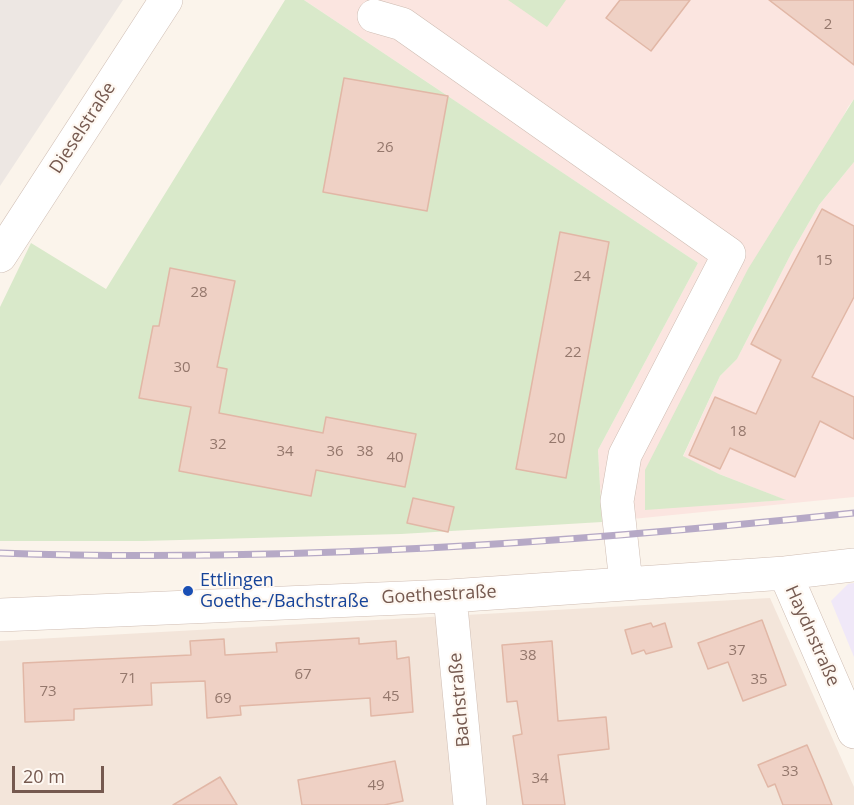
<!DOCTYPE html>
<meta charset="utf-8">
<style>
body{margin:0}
#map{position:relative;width:854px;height:805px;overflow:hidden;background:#fbf4eb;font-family:"Open Sans",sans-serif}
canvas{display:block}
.scale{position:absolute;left:12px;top:766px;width:92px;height:27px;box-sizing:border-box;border:3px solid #75594f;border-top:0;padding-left:8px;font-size:18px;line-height:21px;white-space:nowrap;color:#75594f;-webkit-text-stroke:4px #fef8f2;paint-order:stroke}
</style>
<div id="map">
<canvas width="854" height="805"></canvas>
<div class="scale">20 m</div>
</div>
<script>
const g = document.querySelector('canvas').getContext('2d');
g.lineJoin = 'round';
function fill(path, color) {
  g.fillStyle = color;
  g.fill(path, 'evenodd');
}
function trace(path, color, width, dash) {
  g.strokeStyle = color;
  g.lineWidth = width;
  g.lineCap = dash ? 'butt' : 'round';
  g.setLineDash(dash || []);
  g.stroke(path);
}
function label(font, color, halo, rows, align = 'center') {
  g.font = font + ' "Open Sans",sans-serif';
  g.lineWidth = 4.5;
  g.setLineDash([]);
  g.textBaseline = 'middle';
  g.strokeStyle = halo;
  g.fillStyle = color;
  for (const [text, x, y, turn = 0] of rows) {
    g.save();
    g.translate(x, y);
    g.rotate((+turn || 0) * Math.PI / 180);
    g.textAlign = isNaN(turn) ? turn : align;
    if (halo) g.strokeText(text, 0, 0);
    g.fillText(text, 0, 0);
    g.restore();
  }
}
const residential = new Path2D(`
 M 770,598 L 854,787 L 854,805 L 0,805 L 0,641 Z`);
const commercial = new Path2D(`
 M 304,0 L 854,0 L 854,99 L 848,107 L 645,509 L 785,500 L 719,474 L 683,457 L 720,376 L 737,359 L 792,252 L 819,205 L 854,162 L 854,497 L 602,522 L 598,450 L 698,263 Z`);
const industrial = new Path2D(`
 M 0,0 L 123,0 L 0,186 Z`);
const education = new Path2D(`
 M 854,583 L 854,657 L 831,601 L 848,584 Z`);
const green = new Path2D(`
 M 285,0 L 304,0 L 698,263 L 598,450 L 602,522 L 401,534 L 143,541 L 0,541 L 0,307 L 31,243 L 106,289 Z
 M 508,0 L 566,0 L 547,27 Z
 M 854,99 L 854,162 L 819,205 L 792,252 L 737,359 L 720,376 L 683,456 L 719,474 L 786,500 L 645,510 L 645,470 L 748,269 Z`);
const building = new Path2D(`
 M 620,0 L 690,0 L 651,51 L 606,18 Z
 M 769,0 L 854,0 L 854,65 Z
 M 344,78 L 448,96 L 427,211 L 323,192 Z
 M 822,209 L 854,226 L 854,297 L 812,377 L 854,397 L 854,439 L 820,421 L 795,477 L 730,448 L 720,469 L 689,455 L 715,397 L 756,414 L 781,360 L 751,344 Z
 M 560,232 L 609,242 L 566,478 L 516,469 Z
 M 170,268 L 235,281 L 217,367 L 227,369 L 219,413 L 323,433 L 326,417 L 416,434 L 405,487 L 316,470 L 311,496 L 179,471 L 191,407 L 139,398 L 153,326 L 159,326 Z
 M 413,498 L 454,507 L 448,532 L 407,523 Z
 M 762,620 L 786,685 L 743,701 L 728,662 L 708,669 L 698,643 Z
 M 651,623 L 653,627 L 665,623 L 672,647 L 646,654 L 644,650 L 632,654 L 625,630 Z
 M 359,638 L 359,644 L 396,641 L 397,659 L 409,657 L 413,712 L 371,716 L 370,698 L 240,706 L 241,715 L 207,718 L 205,681 L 151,683 L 152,705 L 74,709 L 74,720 L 25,722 L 23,663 L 191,655 L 190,641 L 224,639 L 225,655 L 277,652 L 276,643 Z
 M 552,641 L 558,721 L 606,717 L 609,749 L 558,755 L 565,805 L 523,805 L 513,736 L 522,734 L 517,701 L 507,702 L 502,645 Z
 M 807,745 L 822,780 L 832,805 L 783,805 L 775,784 L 768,787 L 758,765 Z
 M 395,761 L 403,801 L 384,805 L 302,805 L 298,780 Z
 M 220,777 L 237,805 L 173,805 Z`);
const minor = new Path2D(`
 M 374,16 L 402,24 L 729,254 L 625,455 L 617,501 L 626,583
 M 0,256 L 166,0
 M 785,573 L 854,732
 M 450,596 L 470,805
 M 0,615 L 450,596 L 785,573 L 854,565`);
const rail = new Path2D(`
 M 0,553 C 285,563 570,543 854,513`);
const markers = [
 [188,591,6,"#1a4fb4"]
];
const numberNames = [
 ["2",828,25],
 ["26",385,148],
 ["15",824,261],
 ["24",582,277],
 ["28",199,293],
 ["22",573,353],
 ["30",182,368],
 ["18",738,432],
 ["20",557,439],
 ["32",218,445],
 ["34",285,452],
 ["36",335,452],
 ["38",365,452],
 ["40",395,458],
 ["37",737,651],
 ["38",528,656],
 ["67",303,675],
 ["71",128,679],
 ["35",759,680],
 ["73",48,692],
 ["45",391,697],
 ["69",223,699],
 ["33",790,772],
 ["34",540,779],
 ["49",376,786]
];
const streetNames = [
 ["Dieselstraße",83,128,-57],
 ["Goethestraße",439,595,-3],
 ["Haydnstraße",812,636,66],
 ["Bachstraße",460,700,-95]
];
const transitNames = [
 ["Ettlingen",200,581],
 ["Goethe-/Bachstraße",200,602]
];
fill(residential, '#f3e5da');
fill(commercial, '#fbe5e0');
fill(industrial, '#ede7e3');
fill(education, '#f0e8f8');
fill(green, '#d9e9ca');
fill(building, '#efd1c5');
trace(building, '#e1b7a6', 1.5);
trace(minor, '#cfbdb3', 34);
trace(minor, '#fff', 33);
trace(rail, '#b6a9c6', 7);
trace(rail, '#fef8f2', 4.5, [14]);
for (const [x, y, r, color] of markers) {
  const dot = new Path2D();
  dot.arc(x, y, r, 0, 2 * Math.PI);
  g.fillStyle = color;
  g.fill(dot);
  trace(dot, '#fef8f2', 2);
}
label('15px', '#94776c', null, numberNames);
label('18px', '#75594f', '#fef8f2', streetNames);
label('18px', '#164399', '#fef8f2', transitNames, 'left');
</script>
